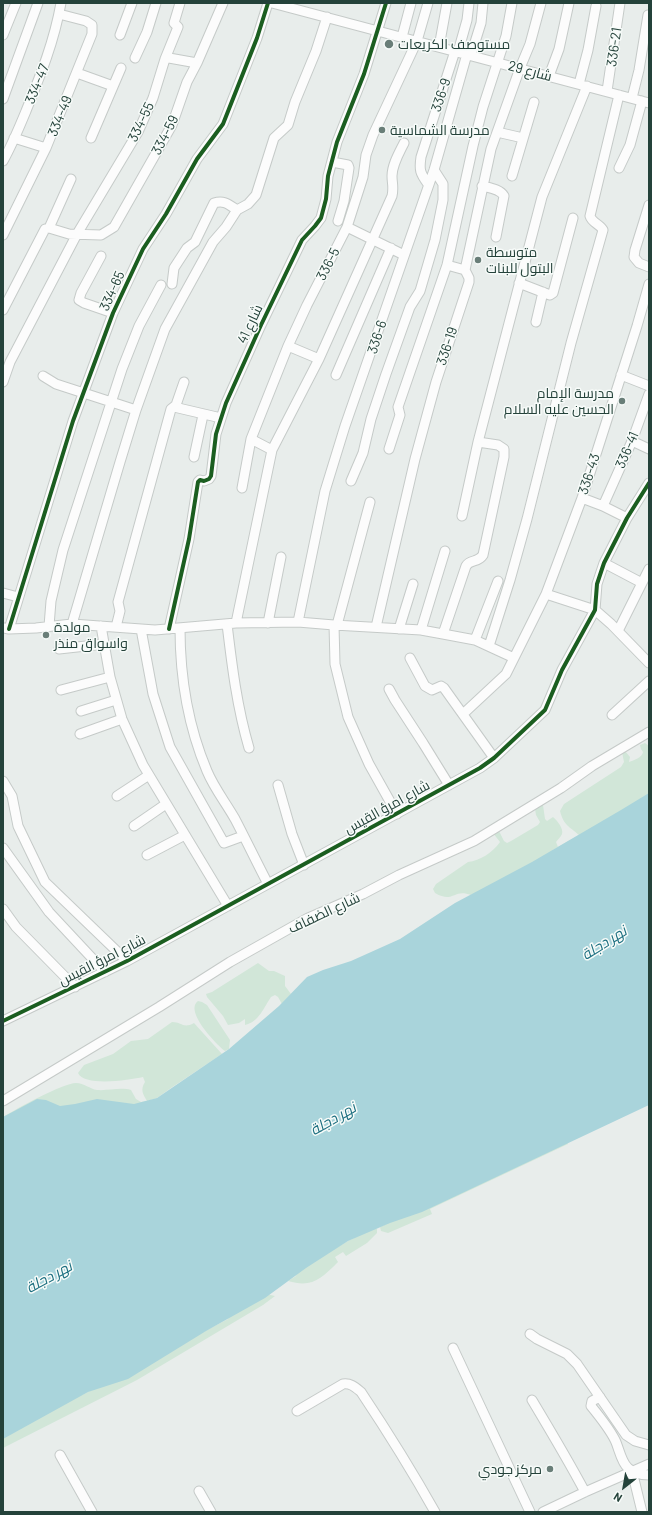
<!DOCTYPE html>
<meta charset="utf-8">
<style>
body{margin:0}
#map{position:relative;width:652px;height:1515px;overflow:hidden;background:#e8edeb;font-family:Barlow,sans-serif}
canvas{display:block}
.frame{position:absolute;inset:0;border:4px solid #24423a;pointer-events:none}
.north{position:absolute;left:604px;top:1467px;width:40px;height:40px;-webkit-text-stroke:3px #f7fbf9;paint-order:stroke;rotate:211deg;font-size:11px;font-weight:700;line-height:16px;text-align:center;color:#24423a}
.north::after{content:'';display:block;margin:auto;width:14px;height:18px;background:#24423a;clip-path:polygon(50% 0,100% 100%,50% 72%,0 100%)}
</style>
<div id="map">
<canvas width="652" height="1515"></canvas>
<div class="frame"></div>
<div class="north">N</div>
</div>
<script>
const g = document.querySelector('canvas').getContext('2d');
g.lineJoin = 'round';
function fill(path, color) {
  g.fillStyle = color;
  g.fill(path, 'evenodd');
}
function trace(path, color, width, dash) {
  g.strokeStyle = color;
  g.lineWidth = width;
  g.lineCap = dash ? 'butt' : 'round';
  g.setLineDash(dash || []);
  g.stroke(path);
}
function label(font, color, halo, rows, align = 'center') {
  g.font = font + ' Barlow,Cairo,sans-serif';
  g.lineWidth = 3;
  g.setLineDash([]);
  g.textBaseline = 'middle';
  g.strokeStyle = halo;
  g.fillStyle = color;
  for (const [text, x, y, turn = 0] of rows) {
    g.save();
    g.translate(x, y);
    g.rotate((+turn || 0) * Math.PI / 180);
    g.textAlign = isNaN(turn) ? turn : align;
    if (halo) g.strokeText(text, 0, 0);
    g.fillText(text, 0, 0);
    g.restore();
  }
}
const green = new Path2D(`
 M 645,743 L 649,746 L 649,807 L 566,852 L 558,847 L 553,850 L 555,855 L 471,895 C 453,888 454,904 435,893 L 433,889 L 436,884 L 468,862 C 480,861 493,852 500,842 L 493,833 L 499,831 L 504,841 L 507,843 L 511,841 L 538,825 L 540,822 L 536,815 L 535,809 L 543,805 L 545,819 L 547,821 L 553,817 C 557,820 564,829 562,834 C 561,837 558,839 556,842 L 558,847 L 579,835 C 569,826 564,826 560,811 L 564,804 L 621,767 L 624,762 L 622,752 L 625,751 L 630,757 L 629,762 C 634,760 642,758 643,752 L 641,749 L 640,745 Z
 M 258,963 L 269,971 L 274,971 L 285,976 L 285,986 L 291,994 L 282,1004 L 278,997 L 275,995 L 271,997 C 264,1007 259,1022 245,1025 L 245,1019 L 239,1023 L 228,1025 L 223,1016 L 207,997 L 206,994 L 212,992 Z
 M 198,1001 L 202,1002 L 207,1005 L 230,1040 L 229,1049 L 225,1051 C 216,1044 184,1011 198,1001 Z
 M 172,1022 C 182,1022 183,1029 194,1023 L 222,1054 L 171,1088 L 157,1098 L 148,1101 L 135,1118 L 3,1117 C 16,1109 63,1083 76,1083 C 84,1083 90,1089 97,1090 C 108,1091 120,1087 131,1090 L 136,1099 L 141,1102 L 147,1101 C 143,1094 140,1090 145,1082 L 143,1077 C 130,1080 84,1087 78,1073 L 84,1065 L 113,1054 L 131,1041 L 148,1039 Z
 M 566,1138 L 568,1144 L 430,1209 L 432,1214 L 388,1233 L 381,1231 L 380,1227 Z
 M 374,1228 L 377,1229 L 377,1233 L 367,1243 L 346,1256 L 343,1252 L 335,1257 L 338,1262 C 321,1279 312,1288 288,1281 L 296,1276 L 297,1270 L 348,1241 Z
 M 266,1294 L 275,1296 L 263,1305 L 137,1380 L 3,1448 L 3,1434 L 78,1395 L 82,1395 L 228,1319 L 229,1316 Z`);
const water = new Path2D(`
 M 649,793 L 649,1105 L 422,1212 L 390,1223 L 348,1241 L 306,1268 L 265,1298 L 206,1331 L 128,1379 L 88,1392 L 3,1439 L 3,1117 L 37,1099 L 46,1100 L 60,1106 L 75,1104 L 97,1099 L 134,1104 L 157,1098 L 229,1049 L 279,1006 L 307,977 L 323,970 L 351,961 L 400,939 L 455,903 L 532,862 L 621,810 Z`);
const minor = new Path2D(`
 M 272,3 L 649,103
 M 3,35 L 16,3
 M 120,35 L 132,3
 M 402,37 L 411,3
 M 439,47 L 447,3
 M 458,52 L 467,20 L 469,3
 M 471,55 L 481,23 L 483,3
 M 135,58 L 147,32 L 156,3
 M 165,59 L 169,58 L 197,63
 M 77,73 L 113,86
 M 549,76 L 559,49 L 569,3
 M 579,84 L 588,50 L 596,6
 M 607,91 L 620,3
 M 632,98 L 639,70 L 648,15
 M 3,99 L 38,3
 M 497,132 L 523,138
 M 14,138 L 46,148
 M 91,138 L 121,68
 M 3,161 C 12,145 19,128 26,111 C 41,74 54,42 61,3
 M 332,162 L 348,165 L 349,168 L 344,201 L 338,221
 M 619,168 L 630,145 L 642,101
 M 512,176 L 534,102
 M 428,184 C 420,173 419,170 421,157 L 455,51
 M 482,186 C 490,188 500,189 504,196 L 496,237
 M 649,205 L 635,250 L 634,257 L 639,263 L 649,267
 M 347,227 L 404,255
 M 49,228 L 71,179
 M 3,235 L 46,148 L 92,34 L 92,25 L 86,21 L 59,14
 M 101,256 L 81,293 L 79,300 L 84,303 L 113,313
 M 447,265 L 465,270
 M 519,283 L 550,295 L 553,293 L 573,218
 M 172,284 L 174,268 L 187,248 L 195,242 L 214,203 C 224,200 228,204 237,210
 M 3,310 L 45,229 L 49,228 L 69,234 L 101,235 L 114,227 L 172,125 L 187,82 L 197,63 L 223,3
 M 536,322 L 543,292
 M 288,346 L 319,359
 M 336,375 L 391,248
 M 621,375 L 649,386
 M 43,376 L 56,384 L 136,410
 M 3,382 L 10,362 L 77,234 L 138,132 L 153,98 L 165,59 L 178,27 L 174,23 L 180,3
 M 174,407 L 221,418
 M 251,439 L 272,450
 M 632,441 L 649,449
 M 389,449 L 400,415 L 398,407 L 447,265 L 473,146 L 483,107 L 506,36 L 512,3
 M 194,457 L 203,415
 M 351,481 L 363,453 L 371,419 L 386,374 L 410,307 L 420,291 L 435,240 L 443,200 L 443,184 L 434,170
 M 242,488 L 251,439 L 288,346 L 307,305 L 347,227 L 363,177 L 366,155 L 373,135 L 417,41 L 428,3
 M 582,498 L 603,506 L 627,518
 M 603,506 L 632,441 L 649,394
 M 462,516 L 478,442 L 542,197 L 587,86
 M 604,563 L 642,583
 M 3,593 L 18,597
 M 546,594 L 595,610 L 611,624 L 649,663
 M 298,622 L 325,491 L 345,426 L 434,170 L 467,54
 M 236,623 L 272,450 L 319,359 L 392,196 C 394,187 392,184 392,176 C 392,165 399,153 404,143
 M 268,623 L 281,557
 M 72,624 L 120,462 L 136,410 L 165,329 L 213,242 L 226,227 L 237,210 L 248,204 L 256,195 L 274,138 L 288,125 L 295,102 L 316,51 L 327,17
 M 227,624 C 232,666 237,707 249,748
 M 334,625 L 335,664 L 348,717 L 369,764 L 397,814
 M 337,625 L 370,502
 M 49,626 L 51,601 L 63,550 L 122,369 L 139,326 L 161,285
 M 101,626 L 110,677 L 122,719 L 143,765 L 228,906
 M 116,627 L 120,611 L 118,602 L 171,409 L 176,405 L 184,382
 M 376,627 L 415,459 L 436,382 L 469,282 L 469,278 L 465,270 L 491,149 L 520,68 L 530,44 L 541,3
 M 4,628 L 9,629 L 36,628 L 72,624 L 155,630 L 236,623 L 298,622 L 334,625 L 421,630 L 443,634 L 475,640 L 514,658
 M 180,628 C 180,677 188,726 207,771 C 214,788 226,803 235,819 C 246,840 257,863 268,884
 M 9,629 L 73,421 L 113,313 L 143,249 L 166,214 L 197,159 L 223,124 L 257,38 L 268,3
 M 141,629 L 153,694 L 170,747 L 224,843 L 243,836
 M 169,629 L 189,539 L 198,482 L 200,480 L 204,481 L 209,479 L 211,476 L 216,434 L 226,403 L 261,325 L 302,240 L 315,226 L 321,218 L 326,199 L 328,176 L 337,142 L 364,74 L 386,3
 M 399,629 L 413,584
 M 421,630 L 445,551
 M 618,631 L 649,569
 M 443,634 L 466,566 C 470,559 478,563 483,555 L 504,457 L 504,449 L 498,445 L 478,442
 M 475,640 L 498,581
 M 489,646 L 510,580 L 527,519 L 571,343 L 603,230 C 600,224 592,223 590,216 L 619,95
 M 59,649 L 104,644
 M 410,658 L 425,686 L 432,690 L 441,686 L 444,688 L 494,758
 M 389,689 L 395,700 L 423,743 L 449,785
 M 61,690 L 110,677
 M 81,711 L 116,700
 M 463,714 L 506,674 L 546,594 L 582,498 L 637,326 L 649,284
 M 612,715 L 649,681
 M 80,734 L 122,719
 M 3,781 L 12,796 L 18,826 L 45,882 L 127,961
 M 278,785 L 292,834 L 304,865
 M 117,796 L 149,775
 M 134,826 L 166,804
 M 3,848 L 49,912 L 105,972
 M 147,855 L 185,835
 M 3,909 L 16,927 L 75,987
 M 3,1021 L 127,961 L 480,768 L 494,758 L 545,710 L 562,670 L 595,610 L 597,584 L 604,563 L 627,518 L 649,483
 M 3,1101 L 159,1007 L 230,962 L 308,918 L 363,894 L 399,875 L 474,841 L 561,788 L 592,766 L 649,732
 M 530,1334 L 537,1339 L 567,1354 L 577,1364 L 626,1435 L 635,1441 L 649,1445
 M 453,1348 L 530,1512
 M 600,1397 L 592,1401 L 591,1406 C 600,1417 609,1428 615,1440 C 619,1448 621,1462 628,1468 C 634,1474 642,1475 649,1475
 M 532,1400 C 550,1430 568,1460 585,1492
 M 297,1411 L 343,1384 C 351,1383 355,1387 361,1392 C 387,1431 412,1471 435,1512
 M 60,1455 L 92,1512
 M 632,1471 L 642,1512
 M 199,1491 L 211,1512
 M 543,1512 L 585,1492 L 649,1464`);
const cycleway = new Path2D(`
 M 9,629 L 73,421 L 113,313 L 143,249 L 166,214 L 197,159 L 223,124 L 257,38 L 268,3
 M 169,629 L 189,539 L 198,482 L 200,480 L 204,481 L 209,479 L 211,476 L 216,434 L 226,403 L 261,325 L 302,240 L 315,226 L 321,218 L 326,199 L 328,176 L 337,142 L 364,74 L 386,3
 M 3,1021 L 127,961 L 480,768 L 494,758 L 545,710 L 562,670 L 595,610 L 597,584 L 604,563 L 627,518 L 649,483`);
const markers = [
 [389,44,5,"#697e78"],
 [382,130,4,"#697e78"],
 [478,260,4,"#697e78"],
 [622,401,4,"#697e78"],
 [46,635,4,"#697e78"],
 [550,1469,4,"#697e78"]
];
const poiNames = [
 ["مستوصف الكريعات",398,44],
 ["مدرسة الشماسية",390,130],
 ["متوسطة",486,252],
 ["البتول للبنات",486,268],
 ["مدرسة الإمام",614,393,"right"],
 ["الحسين عليه السلام",614,409,"right"],
 ["مولدة",54,627],
 ["واسواق منذر",54,643],
 ["مركز جودي",542,1469,"right"]
];
const streetNames = [
 ["336-21",614,47,-82],
 ["شارع 29",530,71,15],
 ["334-47",37,84,-68],
 ["336-9",441,95,-72],
 ["334-49",60,116,-68],
 ["334-55",141,122,-64],
 ["334-59",165,135,-63],
 ["336-5",328,264,-63],
 ["334-65",112,291,-66],
 ["شارع 41",250,324,-65],
 ["336-6",377,337,-72],
 ["336-19",447,346,-72],
 ["336-41",627,450,-67],
 ["336-43",589,474,-72],
 ["شارع امرؤ القيس",387,807,-29],
 ["شارع الضفاف",324,913,-25],
 ["شارع امرؤ القيس",102,960,-27]
];
const waterNames = [
 ["نهر دجلة",604,943,-32],
 ["نهر دجلة",333,1119,-30],
 ["نهر دجلة",49,1277,-29]
];
fill(green, '#d1e6d8');
fill(water, '#a9d4db');
trace(minor, '#c5cac8', 11);
trace(minor, '#fcfcfc', 9);
trace(cycleway, '#1b5e20', 4);
for (const [x, y, r, color] of markers) {
  const dot = new Path2D();
  dot.arc(x, y, r, 0, 2 * Math.PI);
  g.fillStyle = color;
  g.fill(dot);
  trace(dot, '#f7fbf9', 1.5);
}
label('14px', '#24423a', '#f7fbf9', poiNames, 'left');
label('14px', '#24423a', '#f7fbf9', streetNames);
label('italic 15px', '#1c6f80', '#f7fbf9', waterNames);
</script>
